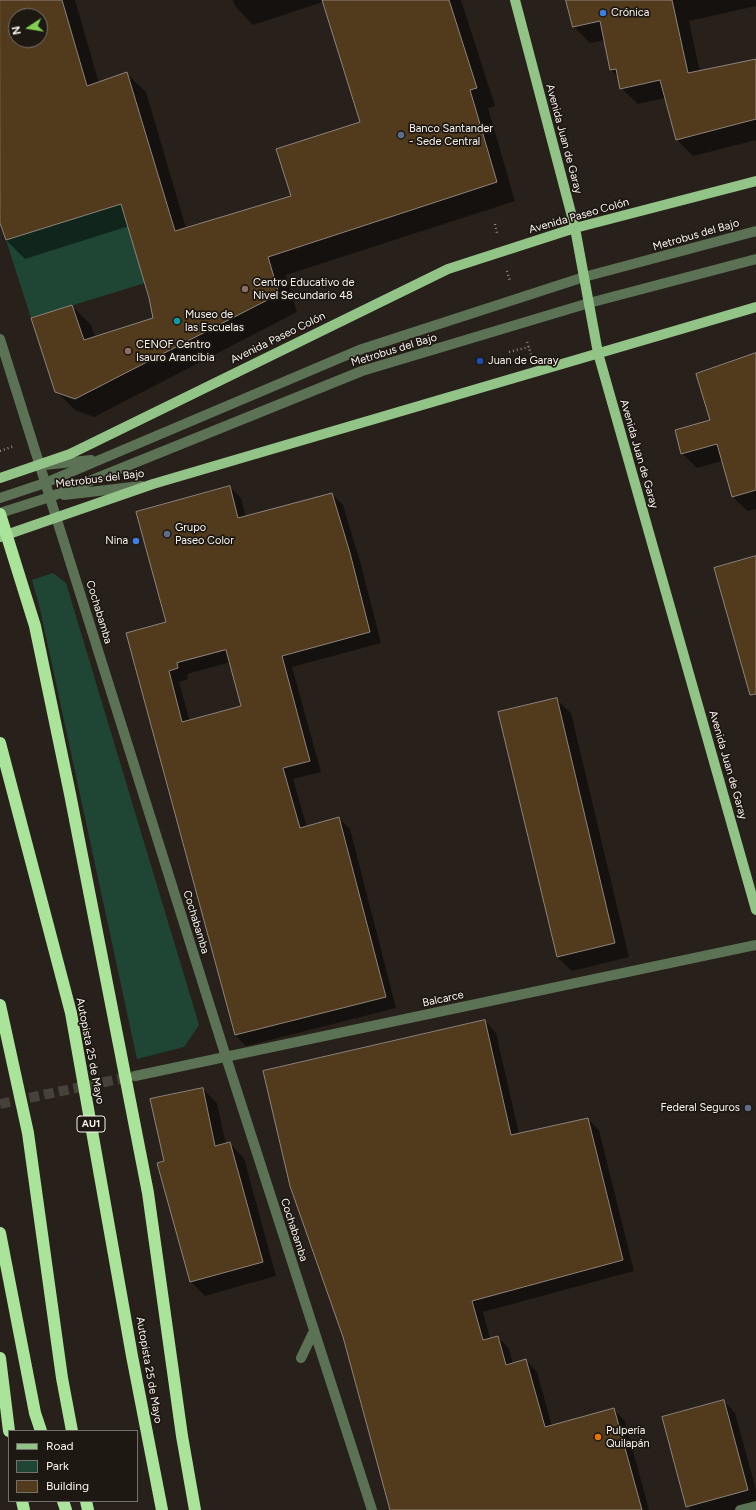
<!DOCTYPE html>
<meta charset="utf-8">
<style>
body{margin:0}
#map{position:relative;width:756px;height:1510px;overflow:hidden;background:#28211b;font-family:Figtree,sans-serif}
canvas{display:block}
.legend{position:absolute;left:8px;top:1430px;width:130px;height:72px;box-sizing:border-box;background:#1e1812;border:1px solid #76706b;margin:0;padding:5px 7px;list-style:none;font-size:12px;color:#f9f4f0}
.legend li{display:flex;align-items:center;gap:8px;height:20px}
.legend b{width:20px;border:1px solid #76706b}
.north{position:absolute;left:8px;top:8px;width:40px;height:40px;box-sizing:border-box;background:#1e1812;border:1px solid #76706b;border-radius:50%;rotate:258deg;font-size:11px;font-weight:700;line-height:16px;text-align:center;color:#f9f4f0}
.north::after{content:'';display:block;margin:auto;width:14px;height:18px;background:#80d051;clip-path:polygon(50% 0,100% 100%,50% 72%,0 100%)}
</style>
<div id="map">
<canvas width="756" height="1510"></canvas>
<ul class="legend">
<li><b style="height:5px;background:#93c487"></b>Road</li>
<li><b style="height:11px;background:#1f4634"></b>Park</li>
<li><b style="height:11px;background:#523a1c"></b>Building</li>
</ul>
<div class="north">N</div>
</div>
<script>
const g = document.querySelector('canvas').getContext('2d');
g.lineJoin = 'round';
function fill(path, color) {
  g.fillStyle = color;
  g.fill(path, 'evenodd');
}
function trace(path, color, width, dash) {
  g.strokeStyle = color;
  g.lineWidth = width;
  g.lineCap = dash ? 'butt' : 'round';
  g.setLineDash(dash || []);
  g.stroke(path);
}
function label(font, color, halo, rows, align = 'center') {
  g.font = font + ' Figtree,sans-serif';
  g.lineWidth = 3.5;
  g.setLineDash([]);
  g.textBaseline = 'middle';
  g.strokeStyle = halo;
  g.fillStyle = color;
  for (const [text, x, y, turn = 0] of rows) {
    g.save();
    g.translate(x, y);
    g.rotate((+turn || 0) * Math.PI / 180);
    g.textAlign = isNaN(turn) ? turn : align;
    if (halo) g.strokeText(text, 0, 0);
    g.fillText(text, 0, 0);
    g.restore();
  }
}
const green = new Path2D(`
 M 121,204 L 145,283 L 31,318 L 6,240 Z
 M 53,573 L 66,583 L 199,1025 L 184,1047 L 137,1059 L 40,609 L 32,580 Z`);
const shadow = new Path2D(`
 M 0,0 L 75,0 L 99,83 L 127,74 L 146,92 L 186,228 L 292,197 L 362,122 L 323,2 L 253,25 L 235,6 L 233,0 L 461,0 L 495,106 L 488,108 L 515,201 L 286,275 L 297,312 L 94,417 L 75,410 L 56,391 L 72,306 L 91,325 L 95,337 L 154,319 L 129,226 L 25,259 L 6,240 L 0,219 ZM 16,16 L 40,16 L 40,40 L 16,40 Z
 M 567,0 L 756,0 L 756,6 L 689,21 L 700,72 L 756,60 L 756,140 L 693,156 L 676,139 L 666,98 L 638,104 L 621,88 L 619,78 L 611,70 L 605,40 L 590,43 L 573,26 Z
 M 756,354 L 756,509 L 747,511 L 733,497 L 722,461 L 697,468 L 682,453 L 711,420 Z
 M 230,487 L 241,498 L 246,518 L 332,494 L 343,505 L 361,565 L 381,643 L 292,667 L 321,772 L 293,779 L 307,827 L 339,818 L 350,829 L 396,1008 L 246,1046 L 235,1035 L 127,633 L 167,623 ZM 231,662 L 242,707 L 190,722 L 179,682 L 188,679 L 187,674 Z
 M 556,699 L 571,713 L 629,957 L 572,971 L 557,957 Z
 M 485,1021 L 496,1033 L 519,1134 L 588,1119 L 599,1130 L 634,1271 L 483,1312 L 490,1339 L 498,1337 L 509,1349 L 513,1364 L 526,1360 L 537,1372 L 552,1426 L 614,1410 L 625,1421 L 649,1510 L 391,1510 Z
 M 203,1089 L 217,1103 L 226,1145 L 230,1144 L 244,1158 L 276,1276 L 205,1296 L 191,1282 L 158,1163 L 165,1161 Z
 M 724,1401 L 735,1413 L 756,1490 L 756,1510 L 691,1510 L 687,1506 Z`);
const building = new Path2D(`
 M 0,0 L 62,0 L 87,86 L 127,72 L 175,231 L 291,196 L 276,149 L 360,122 L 322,0 L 449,0 L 477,88 L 470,90 L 497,182 L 268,257 L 279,294 L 75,399 L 55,392 L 31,318 L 72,305 L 84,340 L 153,318 L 149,298 L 121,204 L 6,240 L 0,223 ZM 16,16 L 40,16 L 40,40 L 16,40 Z
 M 566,0 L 672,0 L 688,73 L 756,59 L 756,119 L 676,140 L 660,80 L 620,89 L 616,69 L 610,70 L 600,21 L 573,27 Z
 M 756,353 L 756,490 L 732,497 L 717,444 L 681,454 L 675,430 L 710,420 L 696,374 Z
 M 230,486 L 238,518 L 332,493 L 350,553 L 370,632 L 282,656 L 310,761 L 283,768 L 300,828 L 339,817 L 386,997 L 235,1035 L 126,633 L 166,622 L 136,512 ZM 226,650 L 241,706 L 182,722 L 169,671 L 178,668 L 177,663 Z
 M 756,556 L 756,694 L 750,695 L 714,568 Z
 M 557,698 L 615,943 L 557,957 L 498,712 Z
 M 485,1020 L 511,1135 L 588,1118 L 623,1260 L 472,1301 L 483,1340 L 498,1336 L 506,1365 L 526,1359 L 545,1427 L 614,1408 L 642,1510 L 390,1510 L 343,1337 L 290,1186 L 263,1071 Z
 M 203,1088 L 215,1146 L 230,1142 L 263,1262 L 190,1282 L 157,1163 L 164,1161 L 150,1099 Z
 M 724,1400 L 748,1490 L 686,1507 L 662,1417 Z`);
const minorTunnel = new Path2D(`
 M 0,1104 L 133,1076`);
const path = new Path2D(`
 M 495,224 L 497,233
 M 507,271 L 510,281
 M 527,342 L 531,354
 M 509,352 L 529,347
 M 0,451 L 14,446`);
const minor = new Path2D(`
 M 0,339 L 226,1057 L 372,1510
 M 45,465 L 91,460
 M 64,495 L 141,486
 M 0,498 L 45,483 L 359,350 L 584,277 L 756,231
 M 0,513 L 50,497 L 362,371 L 589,303 L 756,259
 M 135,1076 L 756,945
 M 301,1358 L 314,1331
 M 740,1510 L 756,1506`);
const major = new Path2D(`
 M 515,0 L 575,228 L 598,353 L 756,910
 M 0,478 L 70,454 L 448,269 L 575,228 L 756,181
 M 0,537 L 153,484 L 756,307`);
const highway = new Path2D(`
 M 0,514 L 35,626 L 70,794 L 148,1193 L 182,1436 L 195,1510
 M 0,743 L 71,1013 L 132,1356 L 162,1510
 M 0,1005 L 28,1133 L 62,1378 L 72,1431
 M 0,1233 L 35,1413 L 41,1431
 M 0,1358 L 9,1431
 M 22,1501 L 24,1510
 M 63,1501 L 66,1510
 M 86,1501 L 88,1510`);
const markers = [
 [603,13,4,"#3f7fe0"],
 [401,135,4,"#5c6f8a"],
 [245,289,4,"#8d6e63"],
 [177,321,4,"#0f9aa8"],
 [128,351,4,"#8d6e63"],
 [480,361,4,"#1a4fb4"],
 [167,534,4,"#5c6f8a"],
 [136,541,4,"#3f7fe0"],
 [748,1108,4,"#5c6f8a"],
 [598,1437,4,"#e8710a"]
];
const shields = [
 [91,1124,28]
];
const shieldNames = [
 ["AU1",91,1124]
];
const poiNames = [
 ["Crónica",611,13],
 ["Banco Santander",409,129],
 ["- Sede Central",409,142],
 ["Centro Educativo de",253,283],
 ["Nivel Secundario 48",253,296],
 ["Museo de",185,315],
 ["las Escuelas",185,328],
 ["CENOF Centro",136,345],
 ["Isauro Arancibia",136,358],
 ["Juan de Garay",488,361],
 ["Grupo",175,528],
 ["Paseo Color",175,541],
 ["Nina",128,541,"right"],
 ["Federal Seguros",740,1108,"right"],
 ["Pulpería",606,1431],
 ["Quilapán",606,1444]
];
const streetNames = [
 ["Avenida Juan de Garay",564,139,75],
 ["Avenida Paseo Colón",579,216,-16],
 ["Metrobus del Bajo",696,235,-16],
 ["Avenida Paseo Colón",278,338,-26],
 ["Metrobus del Bajo",394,350,-17],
 ["Avenida Juan de Garay",639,454,74],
 ["Metrobus del Bajo",100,479,-7],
 ["Cochabamba",99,612,73],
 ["Avenida Juan de Garay",728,765,74],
 ["Cochabamba",196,922,73],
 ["Balcarce",443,999,-12],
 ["Autopista 25 de Mayo",90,1051,79],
 ["Cochabamba",294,1230,72],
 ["Autopista 25 de Mayo",149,1370,80]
];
fill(green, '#1f4634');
fill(shadow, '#0007');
fill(building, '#523a1c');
trace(building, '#8c847c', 1);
trace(minorTunnel, '#47413b', 10, [10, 5]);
trace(path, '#8f8984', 2.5, [1, 3]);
trace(minor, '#5b7255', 10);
trace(major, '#93c487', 10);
trace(highway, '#aae49a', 12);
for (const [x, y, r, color] of markers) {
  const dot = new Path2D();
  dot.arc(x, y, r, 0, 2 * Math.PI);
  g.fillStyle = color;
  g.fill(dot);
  trace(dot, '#1e1812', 1.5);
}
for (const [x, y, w] of shields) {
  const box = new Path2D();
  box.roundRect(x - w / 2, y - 8, w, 16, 3);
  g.fillStyle = '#1e1812';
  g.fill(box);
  trace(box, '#f9f4f0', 1);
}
label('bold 10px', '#f9f4f0', null, shieldNames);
label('11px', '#f9f4f0', '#1e1812', poiNames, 'left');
label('11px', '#f9f4f0', '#1e1812', streetNames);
</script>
